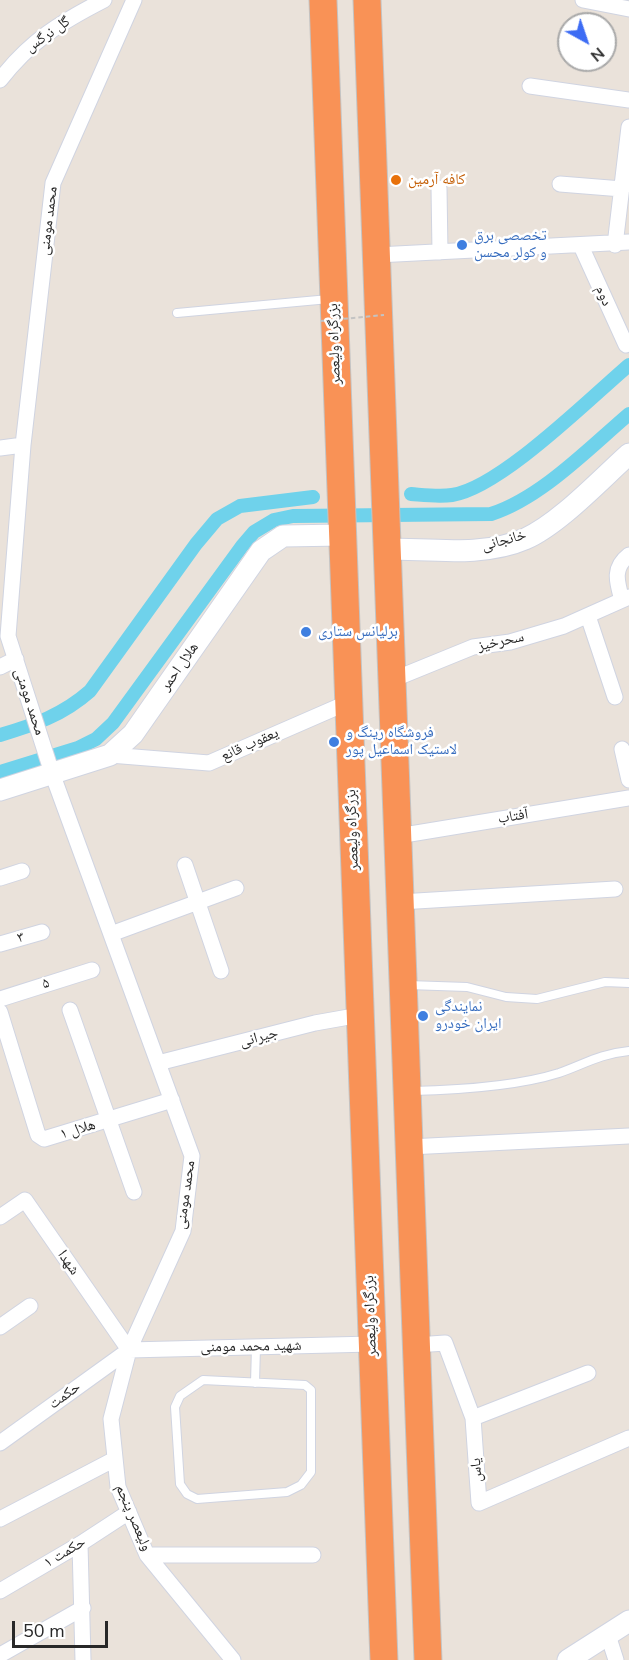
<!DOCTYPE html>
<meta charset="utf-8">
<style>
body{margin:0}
#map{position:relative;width:629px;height:1660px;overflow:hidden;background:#eae2da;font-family:"Nunito Sans",sans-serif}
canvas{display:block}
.north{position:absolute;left:557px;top:12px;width:60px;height:60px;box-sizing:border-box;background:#fff;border:2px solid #a9a9a9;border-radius:50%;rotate:140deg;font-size:16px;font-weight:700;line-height:24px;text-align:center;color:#282828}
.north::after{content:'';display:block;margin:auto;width:21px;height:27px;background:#3d6cf4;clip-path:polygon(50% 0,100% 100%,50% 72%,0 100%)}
.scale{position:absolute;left:12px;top:1621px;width:96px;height:27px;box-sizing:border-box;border:3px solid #282828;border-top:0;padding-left:8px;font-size:18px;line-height:21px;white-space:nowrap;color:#282828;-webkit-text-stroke:4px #fff;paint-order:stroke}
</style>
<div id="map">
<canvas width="629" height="1660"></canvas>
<div class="north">N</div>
<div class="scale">50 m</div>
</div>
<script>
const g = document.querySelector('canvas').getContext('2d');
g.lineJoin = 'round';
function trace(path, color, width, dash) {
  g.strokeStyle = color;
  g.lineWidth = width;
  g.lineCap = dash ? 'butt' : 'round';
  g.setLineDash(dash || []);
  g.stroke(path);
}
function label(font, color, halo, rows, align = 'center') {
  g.font = font + ' "Nunito Sans","Noto Naskh Arabic",sans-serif';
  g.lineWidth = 5;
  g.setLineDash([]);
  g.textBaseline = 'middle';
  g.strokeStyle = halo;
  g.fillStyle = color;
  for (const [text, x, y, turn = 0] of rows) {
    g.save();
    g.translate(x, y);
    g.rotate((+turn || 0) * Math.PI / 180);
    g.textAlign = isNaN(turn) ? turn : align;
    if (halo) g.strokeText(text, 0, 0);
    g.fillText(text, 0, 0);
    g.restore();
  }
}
const canal = new Path2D(`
 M 411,494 C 424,495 439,497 452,495 C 500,488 589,399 629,365
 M 0,735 C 34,725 63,715 90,691 L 196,544 L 217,519 L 240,506 L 313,497
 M 0,772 L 78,748 L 96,739 L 113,723 L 242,546 L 254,532 L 274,520 L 293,516 L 491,514 C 541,498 589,448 629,414`);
const lane = new Path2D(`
 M 177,313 L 329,299
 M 408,985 L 467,987 L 506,997 L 537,999 L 605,982 L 629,983
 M 412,1091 C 455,1090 518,1086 559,1073 C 585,1064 599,1054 629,1051
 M 203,1380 L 305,1385 L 311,1390 L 311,1472 L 301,1485 L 287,1492 L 197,1499 L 187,1494 L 180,1484 L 175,1407 L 180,1396 Z
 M 255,1383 L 256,1347`);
const street = new Path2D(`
 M 134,0 L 53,183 L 23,445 L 8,636 L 52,773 L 192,1156 L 183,1231 L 129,1350 L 111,1419 L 118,1487 L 147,1555 L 233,1660
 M 583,0 L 629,9
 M 0,80 C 30,41 61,22 104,0
 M 530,86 L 629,100
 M 560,184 L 622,189
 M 439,188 L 440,252
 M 615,245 L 629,127
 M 581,246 L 626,345
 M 377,255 L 629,242
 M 0,448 L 23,445
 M 622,600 C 617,582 612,568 629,555
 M 588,616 L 615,697
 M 0,667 L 16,659
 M 392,680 L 473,647 L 510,642 L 564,626 L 629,597
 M 622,749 L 629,780
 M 110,755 L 209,763 L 349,702
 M 398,836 L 629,798
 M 185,865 L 221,971
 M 0,878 L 22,871
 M 400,902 L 615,889
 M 111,934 L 236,888
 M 0,944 L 42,932
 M 0,999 L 92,970
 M 70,1010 L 134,1192
 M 0,1012 L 38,1135 L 44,1139 L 172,1100
 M 158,1063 L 315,1023 L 360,1015
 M 409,1147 L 629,1136
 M 0,1217 L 25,1200 L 129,1350
 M 0,1327 L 30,1306
 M 416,1345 L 445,1343 L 473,1418 L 479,1503 L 629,1438
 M 129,1350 L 372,1344
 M 473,1418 L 588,1373
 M 0,1443 L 129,1350
 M 0,1519 L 113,1460
 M 80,1544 L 83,1660
 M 147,1555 L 313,1555
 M 0,1591 L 80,1544 L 129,1512
 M 608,1635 L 616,1660
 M 0,1655 L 83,1608`);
const secondary = new Path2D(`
 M 387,549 C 431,549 484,557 525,539 C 559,524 600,480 629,454
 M 0,790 L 110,755 L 133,734 L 261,551 L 283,536 L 342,535
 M 568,1660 L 629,1621`);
const highway = new Path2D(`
 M 323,0 L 384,1660
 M 367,0 L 428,1660`);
const pathBridge = new Path2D(`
 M 321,321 L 384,315`);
const markers = [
 [396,180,6,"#e8710a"],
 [462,245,6,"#3f7fe0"],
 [306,632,6,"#3f7fe0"],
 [334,742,6,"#3f7fe0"],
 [423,1016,6,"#3f7fe0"]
];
const streetNames = [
 ["گل نرگس",48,35,-35],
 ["محمد مومنی",49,221,-83],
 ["دوم",603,296,66],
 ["بزرگراه ولیعصر",335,344,-92],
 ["خانجانی",504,541,-15],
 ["سحرخیز",501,642,-12],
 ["هلال احمر",180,667,-55],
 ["محمد مومنی",29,702,72],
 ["یعقوب قانع",250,745,-24],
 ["آفتاب",513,817,-9],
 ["بزرگراه ولیعصر",353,830,-92],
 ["۳",21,938,-17],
 ["۵",46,984,-17],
 ["جیرانی",259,1038,-15],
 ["هلال ۱",78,1130,-17],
 ["محمد مومنی",186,1195,-82],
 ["شهدا",68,1263,55],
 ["بزرگراه ولیعصر",371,1316,-92],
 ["شهید محمد مومنی",251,1347,-1],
 ["حکمت",65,1396,-36],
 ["یاس",477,1470,-94],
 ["ولیعصر پنجم",133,1518,67],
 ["حکمت ۱",65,1553,-31]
];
const foodNames = [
 ["کافه آرمین",408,180]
];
const shopNames = [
 ["تخصصی برق",474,236],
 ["و کولر محسن",474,253],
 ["برلیانس ستاری",318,632],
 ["فروشگاه رینگ و",346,733],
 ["لاستیک اسماعیل پور",346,750],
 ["نمایندگی",435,1007],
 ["ایران خودرو",435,1024]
];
trace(canal, '#6fd2eb', 14);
trace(lane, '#d0d4e1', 10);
trace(street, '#d0d4e1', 17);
trace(secondary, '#d0d4e1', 23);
trace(highway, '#c3c3c3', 29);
trace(lane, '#fff', 8);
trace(street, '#fff', 15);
trace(secondary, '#fff', 21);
trace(highway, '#f99256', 27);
trace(pathBridge, '#c3c3c3', 2, [4.5, 3]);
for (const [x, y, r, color] of markers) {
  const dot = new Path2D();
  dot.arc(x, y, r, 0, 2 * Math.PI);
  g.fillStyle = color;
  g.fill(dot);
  trace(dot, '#fff', 2);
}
label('15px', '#282828', '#fff', streetNames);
label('15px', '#c56008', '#fff', foodNames, 'left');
label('15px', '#366cbe', '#fff', shopNames, 'left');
</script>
